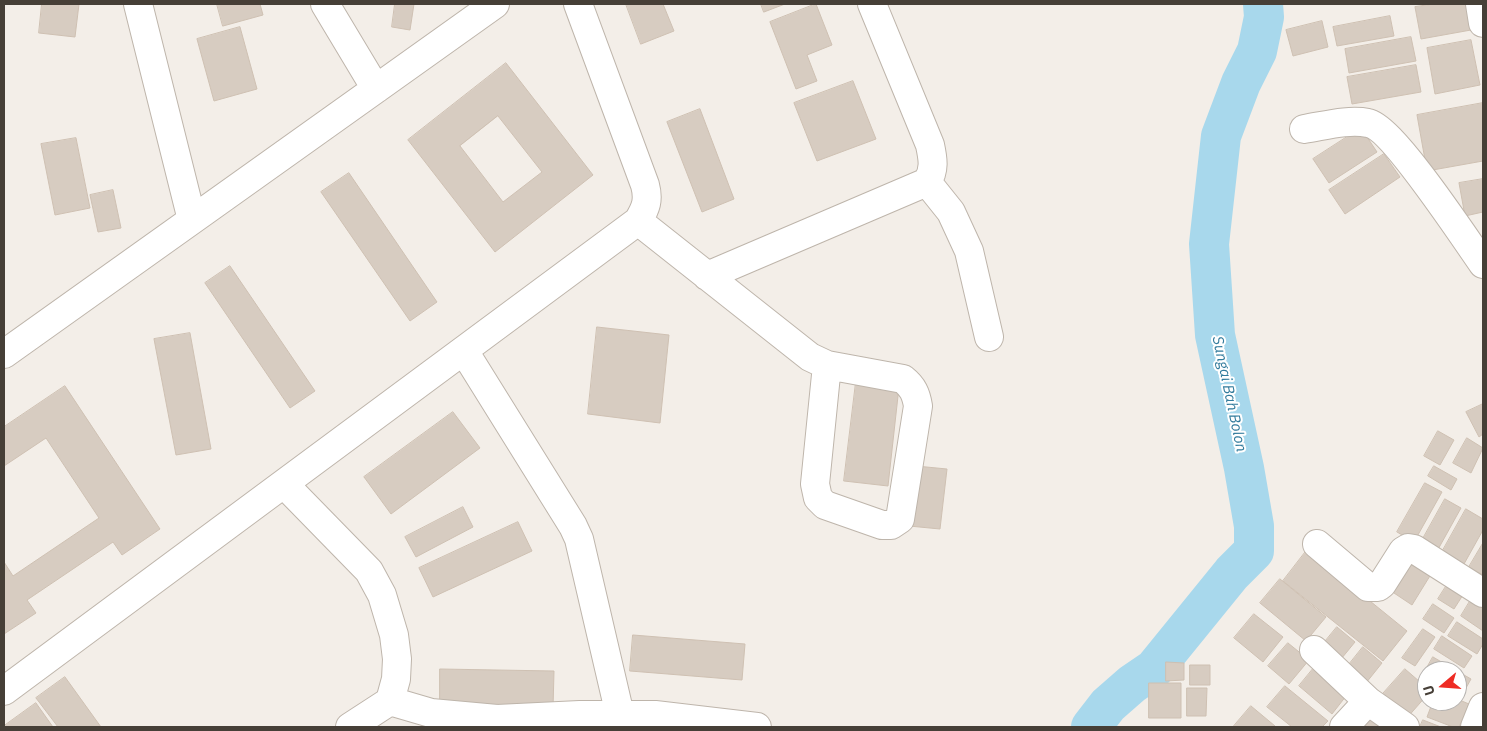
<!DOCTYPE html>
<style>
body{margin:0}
#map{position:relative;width:1487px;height:731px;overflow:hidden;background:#f3eee8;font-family:"IBM Plex Sans",sans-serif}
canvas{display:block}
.frame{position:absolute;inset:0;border:5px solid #463f37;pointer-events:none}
.north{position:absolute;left:1417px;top:661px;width:50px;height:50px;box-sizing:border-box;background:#fff;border:1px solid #b5b2af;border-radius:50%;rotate:252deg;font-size:14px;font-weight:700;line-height:20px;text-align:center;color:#463f37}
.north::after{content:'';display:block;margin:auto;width:18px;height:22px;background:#ee2c24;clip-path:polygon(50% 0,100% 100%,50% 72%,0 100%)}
</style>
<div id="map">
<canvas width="1487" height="731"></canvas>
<div class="frame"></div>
<div class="north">U</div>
</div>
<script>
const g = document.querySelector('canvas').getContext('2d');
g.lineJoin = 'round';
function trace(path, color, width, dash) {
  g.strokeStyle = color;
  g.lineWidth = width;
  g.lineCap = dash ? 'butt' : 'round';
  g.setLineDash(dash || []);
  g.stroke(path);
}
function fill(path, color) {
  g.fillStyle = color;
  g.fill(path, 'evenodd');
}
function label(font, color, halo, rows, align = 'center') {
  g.font = font + ' "IBM Plex Sans",sans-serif';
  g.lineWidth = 4;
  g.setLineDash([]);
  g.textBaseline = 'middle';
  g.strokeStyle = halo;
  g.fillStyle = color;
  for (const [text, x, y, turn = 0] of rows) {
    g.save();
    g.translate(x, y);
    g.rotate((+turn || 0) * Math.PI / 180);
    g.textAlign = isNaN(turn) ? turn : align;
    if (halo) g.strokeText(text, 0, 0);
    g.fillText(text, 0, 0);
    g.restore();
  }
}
const river = new Path2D(`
 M 1091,727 L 1108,705 L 1132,684 L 1154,669 L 1232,573 L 1254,551 L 1254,526 L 1244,468 L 1215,335 L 1209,244 L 1221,136 L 1241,83 L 1257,51 L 1264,17 L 1263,4`);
const building = new Path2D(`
 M 42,4 L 79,4 L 75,37 L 39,33 Z
 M 217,4 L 260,4 L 263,15 L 223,26 Z
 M 395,4 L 414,4 L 410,30 L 392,27 Z
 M 626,4 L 663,4 L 674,31 L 641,44 Z
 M 761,4 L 785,4 L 764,12 Z
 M 816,4 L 832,45 L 807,55 L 817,81 L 796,89 L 770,22 Z
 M 1434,4 L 1466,4 L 1471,30 L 1421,39 L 1415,7 Z
 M 1390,16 L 1394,36 L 1337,46 L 1333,27 Z
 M 1322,21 L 1328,47 L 1293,56 L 1286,30 Z
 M 240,27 L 257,89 L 214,101 L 197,39 Z
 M 1411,37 L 1416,61 L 1349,73 L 1345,49 Z
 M 1471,40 L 1480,85 L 1435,94 L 1427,48 Z
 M 506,63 L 593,175 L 495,252 L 408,140 ZM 498,116 L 542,172 L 503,202 L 460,146 Z
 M 1416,65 L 1421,92 L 1352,104 L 1347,77 Z
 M 853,81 L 876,139 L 817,161 L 794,103 Z
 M 1483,103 L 1483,161 L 1427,171 L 1417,115 Z
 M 700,109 L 734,199 L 702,212 L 667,122 Z
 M 1361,128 L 1377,152 L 1329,183 L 1313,159 Z
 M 76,138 L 90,208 L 55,215 L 41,144 Z
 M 1384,154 L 1400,177 L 1345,214 L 1329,190 Z
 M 349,173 L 437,302 L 410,321 L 321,192 Z
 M 1483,179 L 1483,212 L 1465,216 L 1459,183 Z
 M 113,190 L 121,228 L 98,232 L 90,195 Z
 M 230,266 L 315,391 L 290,408 L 205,283 Z
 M 597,327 L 669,335 L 660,423 L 588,414 Z
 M 190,333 L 211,449 L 176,455 L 154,339 Z
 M 856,382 L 899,387 L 888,486 L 844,481 Z
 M 65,386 L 160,529 L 122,555 L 113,542 L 27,600 L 36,613 L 4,634 L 4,562 L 13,576 L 99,518 L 46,438 L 4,466 L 4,427 Z
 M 1483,404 L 1483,434 L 1479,437 L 1466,412 Z
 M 453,412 L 480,448 L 391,514 L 364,477 Z
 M 1438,431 L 1454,440 L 1440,465 L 1424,456 Z
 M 1467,438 L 1483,448 L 1471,473 L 1453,463 Z
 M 916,466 L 947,469 L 940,529 L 909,526 Z
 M 1434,466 L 1457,479 L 1451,490 L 1428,476 Z
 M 1425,483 L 1442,492 L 1414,542 L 1397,532 Z
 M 1445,499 L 1461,508 L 1436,553 L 1420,544 Z
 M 463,507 L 473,527 L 416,557 L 405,537 Z
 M 1466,509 L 1483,519 L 1483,530 L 1464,564 L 1442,552 Z
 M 518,522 L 532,551 L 433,597 L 419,568 Z
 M 1483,543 L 1483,575 L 1469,567 Z
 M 1307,550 L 1407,631 L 1383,661 L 1283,581 Z
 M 1409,556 L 1433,571 L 1412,605 L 1388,589 Z
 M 1452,577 L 1468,587 L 1454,609 L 1438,599 Z
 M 1280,579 L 1326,617 L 1306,641 L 1260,603 Z
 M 1475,593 L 1483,598 L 1483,631 L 1461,616 Z
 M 1433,604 L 1454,618 L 1444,633 L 1423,619 Z
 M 1254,614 L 1283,637 L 1263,662 L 1234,638 Z
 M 1457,622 L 1483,639 L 1483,644 L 1477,654 L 1448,636 Z
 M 1337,627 L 1355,642 L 1337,664 L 1319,649 Z
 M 1423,629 L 1435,637 L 1415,666 L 1402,658 Z
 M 633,635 L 745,644 L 742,680 L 630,671 Z
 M 1442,636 L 1472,656 L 1464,668 L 1434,649 Z
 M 1288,643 L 1309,660 L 1289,684 L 1268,666 Z
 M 1363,647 L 1382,663 L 1362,688 L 1343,672 Z
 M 1433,657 L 1457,671 L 1427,671 L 1427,677 L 1423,675 Z
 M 1166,662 L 1184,663 L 1184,680 L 1166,681 Z
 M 1317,664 L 1350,691 L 1332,714 L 1299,686 Z
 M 1190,665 L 1210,665 L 1210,685 L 1190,685 Z
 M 440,669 L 554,671 L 553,709 L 440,707 Z
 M 1405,669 L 1427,688 L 1427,695 L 1406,719 L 1380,697 Z
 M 1457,671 L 1471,679 L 1461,697 L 1457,695 Z
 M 65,677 L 101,727 L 58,727 L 36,698 Z
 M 1149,683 L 1181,683 L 1181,718 L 1149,718 Z
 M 1285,686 L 1328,721 L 1322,727 L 1292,727 L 1267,707 Z
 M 1187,688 L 1207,688 L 1206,716 L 1187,716 Z
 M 1457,699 L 1469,704 L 1459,727 L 1453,727 L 1427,717 L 1433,701 Z
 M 36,703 L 53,727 L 4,727 L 4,726 Z
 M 1251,706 L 1275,726 L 1274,727 L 1233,727 Z
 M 1371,709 L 1394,727 L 1356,727 Z
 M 1423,720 L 1441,727 L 1420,727 Z`);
const minor = new Path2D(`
 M 138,4 L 192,220
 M 325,4 L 376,89
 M 1480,4 L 1483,23
 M 1304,129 C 1324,126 1348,119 1368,123 C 1392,127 1466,240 1483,264
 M 927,182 L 951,212 L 969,251 L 989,337
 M 638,221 L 810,357 L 827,365 L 903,379 C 913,387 916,394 918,406 L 900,519 L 891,525 L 882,525 L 825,505 L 818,498 L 815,484 L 827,365
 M 707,276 L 927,182 C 935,170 933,159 930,145 L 872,4
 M 464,351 L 573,526 L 579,539 L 620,715
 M 4,354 L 495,4
 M 284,484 L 369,571 L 382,595 L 394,635 L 397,659 L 396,679 L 390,701 L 350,727
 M 1317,544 L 1368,587 L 1378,587 L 1382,584 L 1403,551 L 1408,548 L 1414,549 L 1483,593
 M 1314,650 L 1368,701
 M 4,691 L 638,221 C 646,208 649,200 645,185 L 578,4
 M 390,701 L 431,713 L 497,719 L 580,715 L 655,715 L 757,727
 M 1344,727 L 1368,701 L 1405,727
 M 1475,727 L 1483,707`);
const waterNames = [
 ["Sungai Bah Bolon",1229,394,78]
];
trace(river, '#a8d8ec', 40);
fill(building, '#d7ccc1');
trace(building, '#cec0b2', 1);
trace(minor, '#beb5ab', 30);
trace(minor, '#fff', 28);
label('italic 15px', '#327b9c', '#fff', waterNames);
</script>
